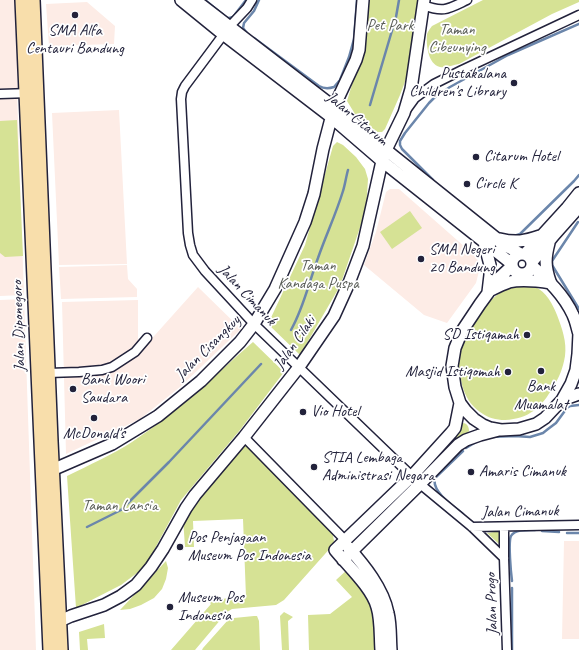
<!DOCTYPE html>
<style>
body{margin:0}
canvas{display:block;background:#fff}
</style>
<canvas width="579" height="650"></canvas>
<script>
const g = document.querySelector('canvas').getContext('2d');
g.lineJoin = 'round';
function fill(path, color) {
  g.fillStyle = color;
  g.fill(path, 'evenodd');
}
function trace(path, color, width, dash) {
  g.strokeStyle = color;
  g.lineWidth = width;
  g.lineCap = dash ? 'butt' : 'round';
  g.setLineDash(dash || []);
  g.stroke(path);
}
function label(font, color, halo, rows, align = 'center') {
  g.font = font + ' Caveat,sans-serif';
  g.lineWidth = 3.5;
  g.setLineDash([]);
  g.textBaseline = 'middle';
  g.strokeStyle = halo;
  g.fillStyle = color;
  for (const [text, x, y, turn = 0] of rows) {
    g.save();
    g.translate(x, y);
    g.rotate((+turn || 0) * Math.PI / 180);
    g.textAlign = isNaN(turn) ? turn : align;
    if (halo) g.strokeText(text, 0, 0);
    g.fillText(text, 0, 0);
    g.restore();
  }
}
const built = new Path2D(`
 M 0,0 L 15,0 L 18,89 L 0,90 Z
 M 87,2 L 115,26 L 114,44 L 49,46 L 46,4 Z
 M 17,94 L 24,295 L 0,296 L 0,95 Z
 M 119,110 L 127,264 L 59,265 L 52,113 Z
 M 390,189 L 399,189 L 474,255 L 479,262 L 479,271 L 476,283 L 447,323 L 424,315 L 364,265 L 376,232 L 386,192 Z
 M 127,265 L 128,279 L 137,289 L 137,297 L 61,299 L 59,267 Z
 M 198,287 L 241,329 L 180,387 L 140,419 L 66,454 L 62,302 L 138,300 L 138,354 Z
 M 24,299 L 36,650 L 0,650 L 0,300 Z
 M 564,541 L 579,541 L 579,639 L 562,639 Z`);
const green = new Path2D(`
 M 367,0 L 421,0 L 409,71 L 400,95 L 385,129 L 382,132 L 377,132 L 355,114 L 347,101 L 362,52 Z
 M 483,0 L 579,0 L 579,2 L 552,14 L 459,64 C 453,65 446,68 440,67 C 428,64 426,45 427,34 C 428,31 430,29 432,26 Z
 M 17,120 L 23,256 L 5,257 L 0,253 L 0,121 Z
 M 337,142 L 343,145 L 356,157 L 365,169 L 368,179 L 366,210 L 340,286 L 300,355 L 268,324 L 305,245 L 333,146 Z
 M 410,211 L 422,228 L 392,249 L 380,232 Z
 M 520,285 C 525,285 531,285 535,287 C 546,291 553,305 557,315 C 562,328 567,342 565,356 C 563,368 559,378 553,387 C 542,407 529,419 505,420 C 496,420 488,418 480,412 C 471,406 465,396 462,385 C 461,379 459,373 459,367 C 458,344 474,318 489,302 C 494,298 498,293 503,290 C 508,287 515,286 520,285 Z
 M 253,342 L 284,372 L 240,430 L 181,500 L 145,567 L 121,585 L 76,608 L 67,476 C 89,465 112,455 132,442 C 176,413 214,376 253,342 Z
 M 463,423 C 467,423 469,427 469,431 L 434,467 L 429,465 L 429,460 Z
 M 246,444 L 332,530 L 334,541 L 333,545 L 284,600 L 276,605 L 232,609 L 227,612 L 195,650 L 171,650 L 211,604 L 207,600 L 246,597 L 243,519 L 193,521 L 194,547 L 185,547 L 183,518 L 218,472 Z
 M 501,531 L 499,544 L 487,533 Z
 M 166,561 L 168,568 L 166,579 L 162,589 L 154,598 L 141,605 L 130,609 L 120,610 Z
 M 348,569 L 372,595 L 379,650 L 309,650 L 308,615 L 330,614 L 352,597 L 336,580 Z
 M 284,612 L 293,617 L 288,621 L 289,650 L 282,650 L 280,616 Z
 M 254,616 L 257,616 L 259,621 L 260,650 L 202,650 L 203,648 L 228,620 L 234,618 Z
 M 104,624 L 105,638 L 87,639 L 88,650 L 80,650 L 79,632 Z`);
const stream = new Path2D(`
 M 205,0 L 227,18 L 229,18 L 233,17 L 246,0
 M 247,33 L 243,28 L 244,23 L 254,11 L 259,0
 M 254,38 L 319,86 C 324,89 328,89 334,87 L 340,80 L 349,57 L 354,39 L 357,0
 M 370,105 L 396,17 L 399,0
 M 433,180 L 402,149 L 400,145 L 400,141 L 405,133 L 429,103 L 435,97 L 450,87 L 508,55 L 579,24
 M 578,222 L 552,261 L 552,265 L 579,309
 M 514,236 L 520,234 L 574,181 L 579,175
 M 291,330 C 304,307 309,282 318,258 C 326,235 336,214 343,191 C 345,185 346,177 348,170
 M 490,437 L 515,436 L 530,437 L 543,433 L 548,429 L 556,423 L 567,408 L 570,406 L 579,405
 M 466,448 L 476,442
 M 463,514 C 453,506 431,491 435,478 L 463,451
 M 87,527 L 121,510 L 169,462 L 261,364
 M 542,531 L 559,532
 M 567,533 L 579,533
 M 512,581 C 511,573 508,542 511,536 C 515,529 528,530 535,530
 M 512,588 L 512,650`);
const street = new Path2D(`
 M 252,0 L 247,8 L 229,27 L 185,86 L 182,92 L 181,99 L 188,233 L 190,245 L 193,255 L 205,271 L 254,324 L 420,484 L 472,527 L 504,558
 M 423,5 C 444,13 448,9 467,0
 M 0,94 L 30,93
 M 407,109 L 415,98 L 434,84 L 462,70 L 579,15
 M 48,373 L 79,372 L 102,370 L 112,367 L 135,352 L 147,338
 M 244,437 L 345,540
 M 472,527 L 579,525
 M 504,527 L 504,558 L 507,650`);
const secondary = new Path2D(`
 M 181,0 L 224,35 L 331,117 L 382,161 L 512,264
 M 195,0 L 334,107 L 386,150 L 506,246 L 521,254
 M 500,239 C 516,243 525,241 540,236
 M 484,242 L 490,265 L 490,275 L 488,292
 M 549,243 C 545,258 545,267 550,281
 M512 264a10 10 0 1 1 20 0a10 10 0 1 1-20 0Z
 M 525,254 L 567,208 L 579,193
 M 532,262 L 554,235 L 579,207
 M 512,266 L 499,278 L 480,304 L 462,331 L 455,348 L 452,366 L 455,387 L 460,403 L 466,411 L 474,419 L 483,425 L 490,428 L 501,430 L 519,429 L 536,424 L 545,418 L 562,400 L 571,384 L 576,370 L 578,354 L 579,333
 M 532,266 C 548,280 564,295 573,315 C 576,321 577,328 579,334
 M 491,290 C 497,287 503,284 509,282 C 522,279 538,281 551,283
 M 562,400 L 579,394
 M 52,470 L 112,444 L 158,416 L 201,381 L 240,342 L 254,324 L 275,289 L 305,222 L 314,194 L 323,149 L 334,107 L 356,60 L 359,50 L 363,0
 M 348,547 C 364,565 383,588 388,613 C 391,625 390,638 391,650
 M 343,560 L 420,484 L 458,445 L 466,440 L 480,435 L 499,430
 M 60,621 L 71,616 L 104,605 L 121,596 L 136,585 L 151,567 L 163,549 L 186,508 L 195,495 L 244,437 L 299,367 L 334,316 L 349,283 L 363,246 L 382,161 L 386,150 L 404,113 L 411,89 L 424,0
 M 381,650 C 380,636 381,620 377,607 C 372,588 348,566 335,550 L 412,476 L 451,433 L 455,428 L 460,403`);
const primary = new Path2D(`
 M 22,0 L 50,650
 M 33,0 L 51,441 L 61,650`);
const markers = [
 [75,15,4,"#22223b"],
 [514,83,4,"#22223b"],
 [476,157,4,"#22223b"],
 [467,184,4,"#22223b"],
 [421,259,4,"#22223b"],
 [527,335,4,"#22223b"],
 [541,371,4,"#22223b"],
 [508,372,4,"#22223b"],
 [73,389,4,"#22223b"],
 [303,412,4,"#22223b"],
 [94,418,4,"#22223b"],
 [314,467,4,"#22223b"],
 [471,472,4,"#22223b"],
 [180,547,4,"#22223b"],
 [170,607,4,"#22223b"]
];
const parkNames = [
 ["Pet Park",390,26],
 ["Taman",457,30],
 ["Cibeunying",457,48],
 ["Taman",318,266],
 ["Kandaga Puspa",318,284],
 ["Taman Lansia",120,506]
];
const poiNames = [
 ["SMA Alfa",75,31,"center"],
 ["Centauri Bandung",75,49,"center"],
 ["Pustakalana",506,74,"right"],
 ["Children's Library",506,92,"right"],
 ["Citarum Hotel",484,157],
 ["Circle K",475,184],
 ["SMA Negeri",429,250],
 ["20 Bandung",429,268],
 ["SD Istiqamah",519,335,"right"],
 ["Masjid Istiqomah",500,372,"right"],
 ["Bank Woori",81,380],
 ["Saudara",81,398],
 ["Bank",541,387,"center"],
 ["Muamalat",541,405,"center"],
 ["Vio Hotel",311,412],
 ["McDonald's",94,434,"center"],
 ["STIA Lembaga",322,458],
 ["Administrasi Negara",322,476],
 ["Amaris Cimanuk",479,472],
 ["Pos Penjagaan",188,538],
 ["Museum Pos Indonesia",188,556],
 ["Museum Pos",178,598],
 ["Indonesia",178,616]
];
const streetNames = [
 ["Jalan Citarum",357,119,40],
 ["Jalan Cimanuk",247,295,47],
 ["Jalan Diponegoro",19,326,-92],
 ["Jalan Cilaki",295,343,-55],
 ["Jalan Cisangkuy",208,348,-45],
 ["Jalan Cimanuk",520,512,-1],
 ["Jalan Progo",492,604,-92]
];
fill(built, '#fdece6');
fill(green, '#d6e295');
trace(stream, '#6b86ab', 2.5);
trace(street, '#22223b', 11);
trace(secondary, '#22223b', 14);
trace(primary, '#22223b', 16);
trace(street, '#fff', 8);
trace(secondary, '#fff', 11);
trace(primary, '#f8deab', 13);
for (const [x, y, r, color] of markers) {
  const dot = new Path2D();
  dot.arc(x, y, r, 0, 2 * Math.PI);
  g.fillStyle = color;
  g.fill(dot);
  trace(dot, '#fff', 1.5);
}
label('16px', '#585c56', '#fff', parkNames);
label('16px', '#22223b', '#fff', poiNames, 'left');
label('16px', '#22223b', '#fff', streetNames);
</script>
